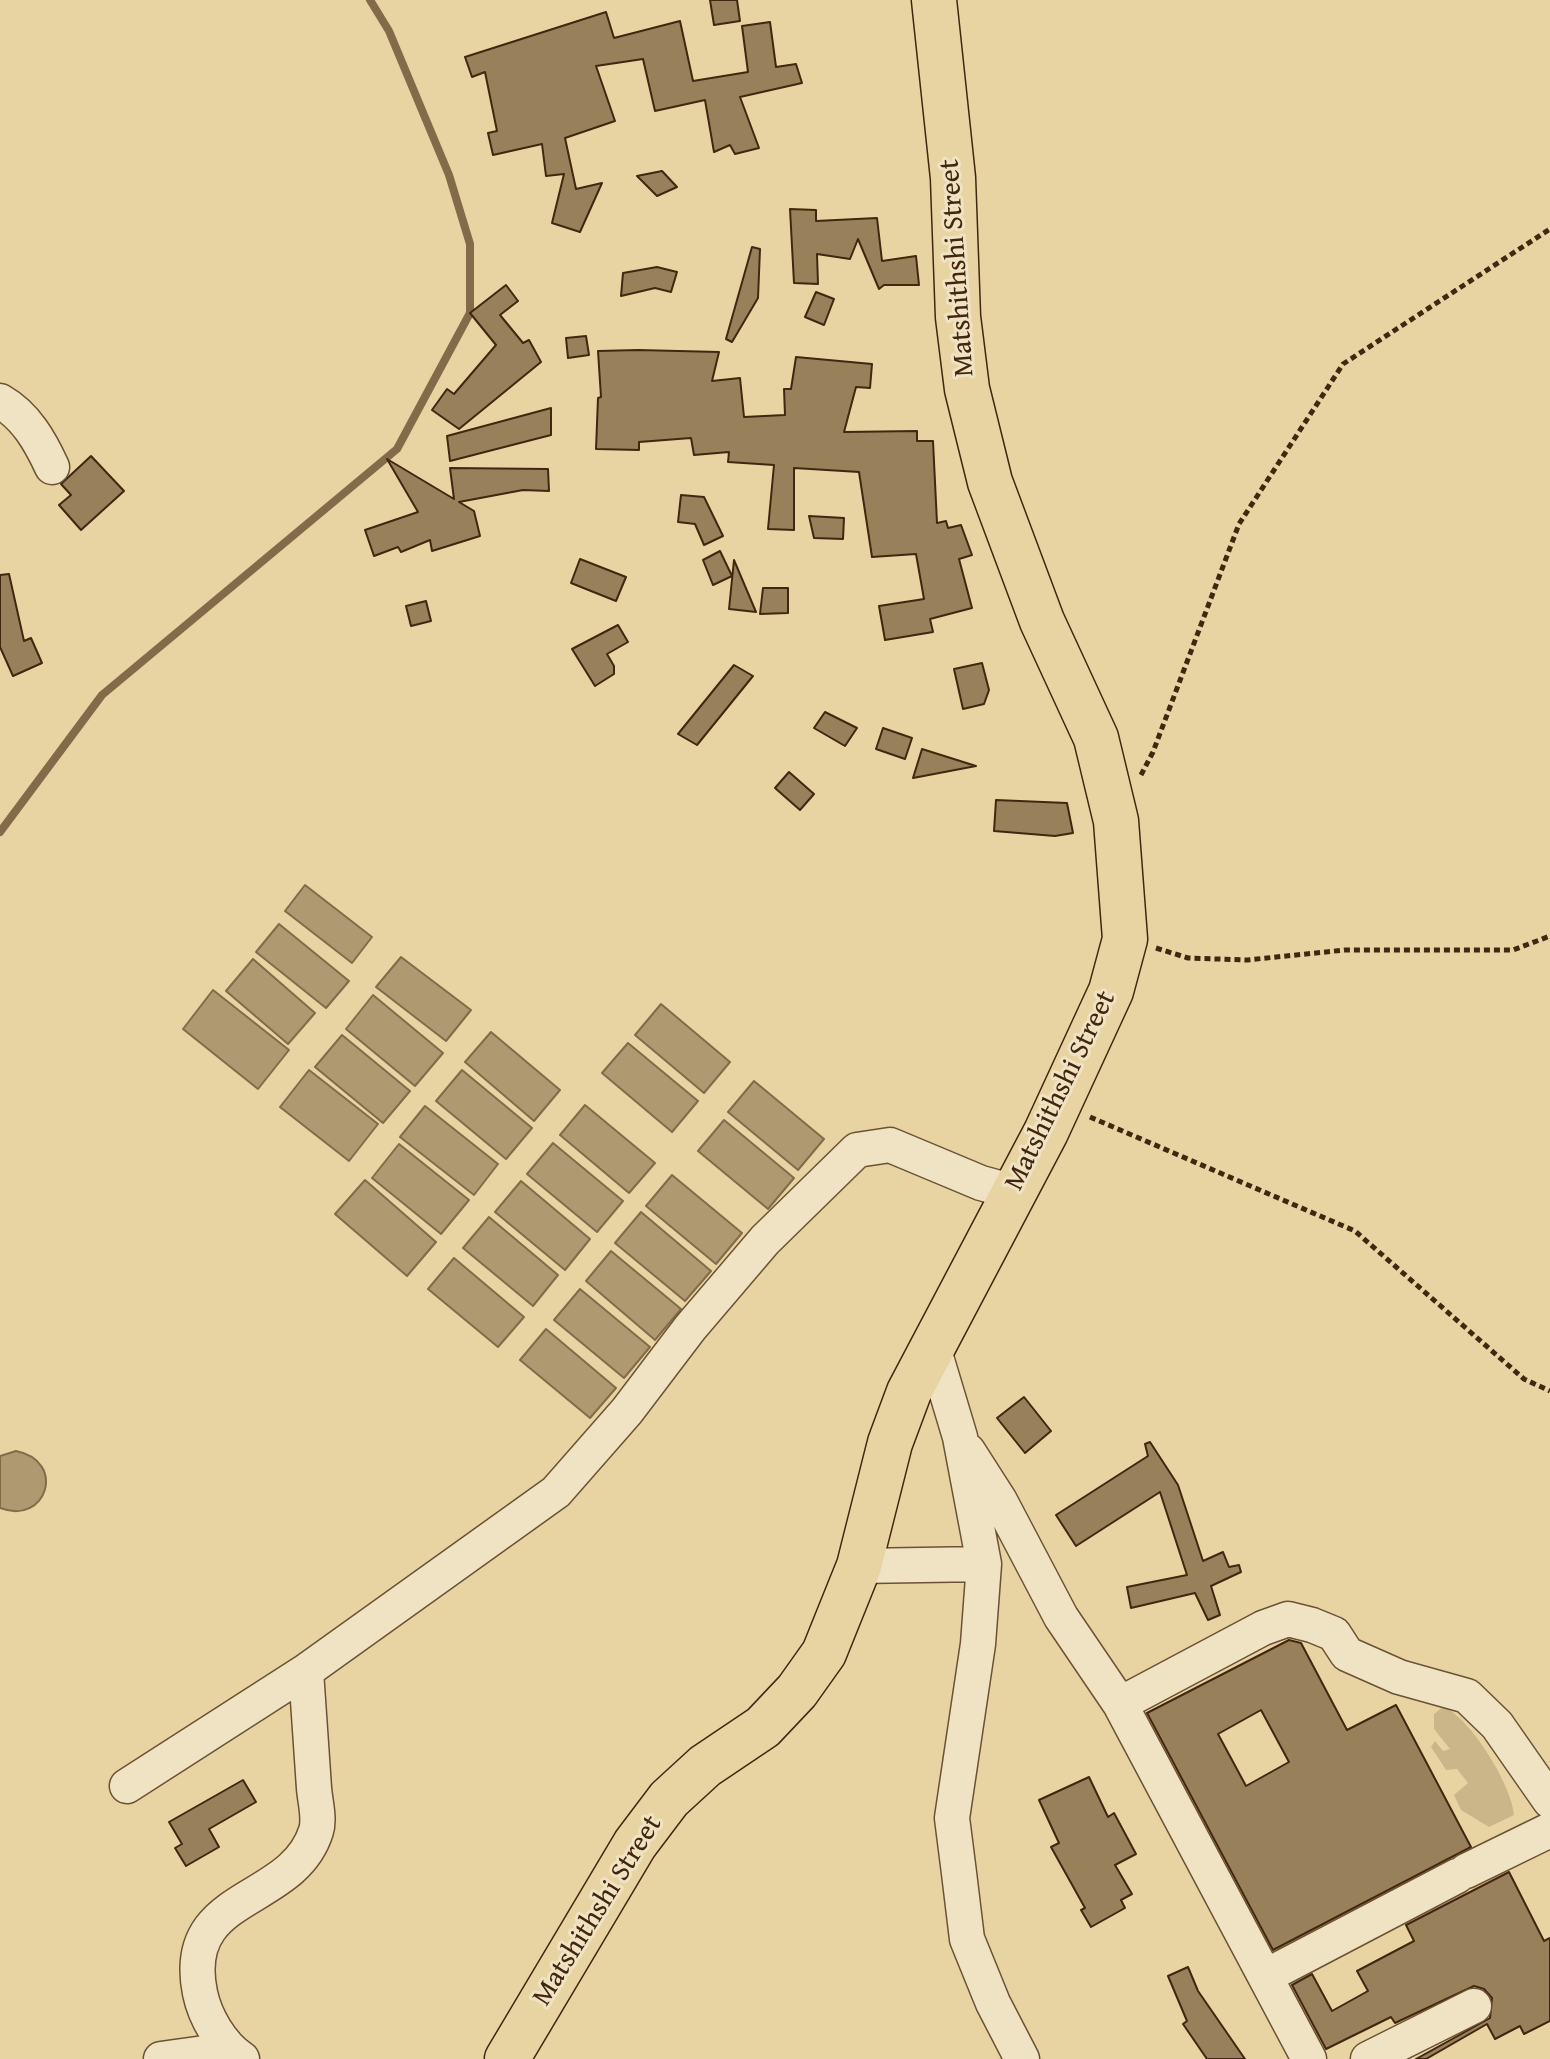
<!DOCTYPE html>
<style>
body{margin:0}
canvas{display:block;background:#e7d4a2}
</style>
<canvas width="1550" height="2059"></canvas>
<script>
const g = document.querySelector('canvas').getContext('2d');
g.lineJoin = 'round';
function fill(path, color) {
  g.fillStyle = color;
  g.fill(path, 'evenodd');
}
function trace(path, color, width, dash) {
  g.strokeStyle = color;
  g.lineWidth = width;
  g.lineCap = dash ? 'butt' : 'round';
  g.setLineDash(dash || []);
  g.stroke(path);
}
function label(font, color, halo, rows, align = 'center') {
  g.font = font + ' "Gentium Book Plus",serif';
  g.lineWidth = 6;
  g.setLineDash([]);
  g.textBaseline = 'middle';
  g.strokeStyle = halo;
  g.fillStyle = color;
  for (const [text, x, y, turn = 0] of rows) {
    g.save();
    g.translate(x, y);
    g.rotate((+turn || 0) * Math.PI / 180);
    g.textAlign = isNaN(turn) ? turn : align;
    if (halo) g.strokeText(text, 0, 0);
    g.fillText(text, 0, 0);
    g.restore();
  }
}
const green = new Path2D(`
 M 1443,1707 C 1470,1716 1513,1788 1514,1815 L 1489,1827 L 1461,1810 L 1454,1795 L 1468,1783 L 1457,1769 L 1446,1770 L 1431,1747 L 1435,1741 L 1443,1751 L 1450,1749 L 1434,1729 L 1434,1714 Z`);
const water = new Path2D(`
 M 305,885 L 372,937 L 352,963 L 285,911 Z
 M 279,924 L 349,981 L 326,1008 L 256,952 Z
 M 401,957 L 471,1010 L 446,1041 L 376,987 Z
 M 253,959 L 315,1013 L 288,1044 L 226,991 Z
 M 213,990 L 289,1050 L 258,1089 L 183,1029 Z
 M 373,995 L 443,1053 L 415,1086 L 346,1029 Z
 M 661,1004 L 730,1062 L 704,1093 L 635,1035 Z
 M 491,1032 L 560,1090 L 534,1121 L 465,1062 Z
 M 342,1035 L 410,1091 L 383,1123 L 315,1067 Z
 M 628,1043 L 698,1101 L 672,1132 L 602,1073 Z
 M 309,1070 L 378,1124 L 349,1161 L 280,1107 Z
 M 462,1070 L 532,1128 L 506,1159 L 436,1101 Z
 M 754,1081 L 824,1139 L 798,1170 L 728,1112 Z
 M 585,1105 L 655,1163 L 629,1193 L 560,1135 Z
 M 425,1106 L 498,1164 L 474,1195 L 400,1137 Z
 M 724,1120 L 794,1178 L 768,1209 L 698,1151 Z
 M 553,1143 L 623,1201 L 597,1232 L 527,1174 Z
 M 399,1144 L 469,1200 L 441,1234 L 372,1178 Z
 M 672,1175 L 742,1233 L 716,1264 L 646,1206 Z
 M 365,1180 L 436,1242 L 407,1276 L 335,1214 Z
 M 521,1181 L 590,1239 L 565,1270 L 495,1212 Z
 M 641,1212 L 711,1271 L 685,1301 L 615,1243 Z
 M 489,1217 L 558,1275 L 533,1306 L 463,1248 Z
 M 611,1251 L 681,1309 L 655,1340 L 586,1281 Z
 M 454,1258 L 524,1317 L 498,1347 L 428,1289 Z
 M 580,1289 L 650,1347 L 624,1378 L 554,1320 Z
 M 546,1329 L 616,1388 L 590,1418 L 520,1360 Z
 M 16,1451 C 67,1461 47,1526 0,1508 L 0,1456 Z`);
const stream = new Path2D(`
 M 0,832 L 102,695 L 397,449 L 470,313 L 470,244 L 449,175 L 389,31 L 370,0`);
const building = new Path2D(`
 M 710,0 L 737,0 L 740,21 L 714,25 Z
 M 606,12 L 614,38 L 680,21 L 693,81 L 748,72 L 742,26 L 770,22 L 776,67 L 796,64 L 802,83 L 740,97 L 759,148 L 735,154 L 730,145 L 714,152 L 705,100 L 655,111 L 643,59 L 596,66 L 615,121 L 565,138 L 576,189 L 602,183 L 580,232 L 552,223 L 564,174 L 546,176 L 542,144 L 493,155 L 488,133 L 497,131 L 485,72 L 472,77 L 465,57 Z
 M 662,171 L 677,187 L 657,196 L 637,176 Z
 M 790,209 L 816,210 L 816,221 L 877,218 L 882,261 L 916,256 L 919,285 L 884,285 L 879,289 L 858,239 L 850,259 L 817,254 L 818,284 L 794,283 Z
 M 752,247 L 760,249 L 758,298 L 732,342 L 726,339 Z
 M 657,267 L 677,272 L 671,292 L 655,288 L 621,296 L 623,273 Z
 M 506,285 L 518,301 L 500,315 L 523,343 L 529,340 L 541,362 L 459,429 L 432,410 L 447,389 L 454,394 L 496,345 L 470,313 Z
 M 816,292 L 834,299 L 824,325 L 805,317 Z
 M 586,336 L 589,355 L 568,358 L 566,338 Z
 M 638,350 L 719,352 L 712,381 L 740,378 L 744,417 L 785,415 L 784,389 L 791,389 L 796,357 L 872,364 L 870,388 L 856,387 L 844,432 L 917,431 L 917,441 L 933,441 L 937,523 L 946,521 L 948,528 L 961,525 L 972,555 L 959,559 L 972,608 L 930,619 L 933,632 L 885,640 L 879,606 L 924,599 L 916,554 L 872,557 L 859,472 L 794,468 L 794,530 L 768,529 L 774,465 L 728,462 L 729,452 L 694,455 L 691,438 L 639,442 L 639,450 L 596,449 L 598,398 L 601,397 L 598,351 Z
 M 551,408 L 551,435 L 450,461 L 447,436 Z
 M 91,456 L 124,491 L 81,530 L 59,505 L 71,495 L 61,484 Z
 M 387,459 L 454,499 L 450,468 L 548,469 L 549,491 L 523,490 L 459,502 L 474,511 L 480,536 L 432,551 L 430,540 L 401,552 L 398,547 L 374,556 L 365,530 L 418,512 Z
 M 681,495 L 704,497 L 723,536 L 704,545 L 695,524 L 678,522 Z
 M 809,516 L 844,518 L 843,539 L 814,538 Z
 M 720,551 L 732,576 L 713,585 L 703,560 Z
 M 580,559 L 626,577 L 616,601 L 571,583 Z
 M 734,560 L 756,612 L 729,609 Z
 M 9,574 L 24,641 L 31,638 L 42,663 L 13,676 L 0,647 L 0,575 Z
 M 763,588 L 788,588 L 788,613 L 760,614 Z
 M 426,601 L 431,621 L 411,626 L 406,606 Z
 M 618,625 L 628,642 L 607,654 L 614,666 L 614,674 L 595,686 L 572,649 Z
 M 982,663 L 989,690 L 984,704 L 963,709 L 954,669 Z
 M 734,665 L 753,676 L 697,745 L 678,734 Z
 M 825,712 L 857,728 L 845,746 L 814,728 Z
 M 883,728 L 912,738 L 905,759 L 876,749 Z
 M 922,749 L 976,766 L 913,778 Z
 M 789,772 L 814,794 L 800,810 L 775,788 Z
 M 996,800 L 1067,803 L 1073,833 L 1055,836 L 994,831 Z
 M 1024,1397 L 1051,1431 L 1025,1453 L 997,1418 Z
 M 1150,1442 L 1178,1485 L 1203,1561 L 1223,1552 L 1229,1567 L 1239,1565 L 1241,1572 L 1211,1586 L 1220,1615 L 1208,1620 L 1195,1593 L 1131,1608 L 1127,1587 L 1187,1575 L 1160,1492 L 1076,1546 L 1056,1515 L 1148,1456 L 1145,1444 Z
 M 1289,1640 L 1301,1643 L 1347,1730 L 1396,1705 L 1471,1847 L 1273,1950 L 1147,1713 ZM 1261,1710 L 1289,1762 L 1246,1786 L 1218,1734 Z
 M 1089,1777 L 1108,1817 L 1114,1813 L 1136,1854 L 1115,1865 L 1132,1894 L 1121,1900 L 1125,1908 L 1091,1927 L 1081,1910 L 1085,1908 L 1051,1847 L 1059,1843 L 1039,1800 Z
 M 243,1780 L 256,1802 L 209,1829 L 219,1847 L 186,1866 L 175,1848 L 182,1844 L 169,1822 Z
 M 1509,1872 L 1544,1941 L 1550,1938 L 1550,2021 L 1524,2034 L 1520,2026 L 1495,2039 L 1487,2024 L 1426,2059 L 1416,2059 L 1490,2018 L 1492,1998 L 1484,1989 L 1474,1986 L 1395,2023 L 1391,2017 L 1326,2049 L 1292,1985 L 1312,1974 L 1332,2011 L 1368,1991 L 1357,1971 L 1414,1941 L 1406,1925 Z
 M 1188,1967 L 1198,1991 L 1245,2059 L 1207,2059 L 1183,2024 L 1187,2021 L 1168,1976 Z`);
const path = new Path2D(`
 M 1141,775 L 1153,752 L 1239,524 L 1343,364 L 1550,229
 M 1156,948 L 1188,958 L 1247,960 L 1345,950 L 1513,950 L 1550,936
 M 1090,1117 L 1355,1231 L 1524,1379 L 1550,1391`);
const minor = new Path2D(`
 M 0,401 C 26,416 40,441 52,467
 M 933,1347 L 960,1437 L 984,1564 L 978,1644 L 952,1818 L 959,1873 L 967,1939 L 993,2003 L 1022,2059
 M 968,1451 L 1000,1501 L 1061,1617 L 1120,1704 L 1309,2059
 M 859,1566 L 984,1564
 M 1120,1704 L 1263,1628 L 1288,1619 L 1312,1625 L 1334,1634 L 1347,1654 L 1399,1677 L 1467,1696 L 1497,1725 L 1550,1801
 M 127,1786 L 306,1671 L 556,1492 L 627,1411 L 690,1328 L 765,1240 L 857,1150 L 890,1145 L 981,1183 L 1014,1192
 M 1466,1871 L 1550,1830
 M 1266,1976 L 1457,1876
 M 161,2059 L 204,2053 L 235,2054
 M 242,2059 C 221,2045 205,2017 200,1993 C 179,1890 292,1907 316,1831 C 320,1819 315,1801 314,1788 C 311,1749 309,1710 306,1671
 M 1368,2059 L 1474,2006`);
const major = new Path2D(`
 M 507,2059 L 635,1844 L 669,1799 L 705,1766 L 763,1727 L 797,1691 L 824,1653 L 859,1566 L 890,1443 L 909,1392 L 1046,1132 L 1111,991 L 1125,939 L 1116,821 L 1096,738 L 1042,621 L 990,482 L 967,389 L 958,317 L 953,178 L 934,0`);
const streetNames = [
 ["Matshithshi Street",958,268,-94],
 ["Matshithshi Street",1061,1091,-64],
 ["Matshithshi Street",598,1911,-58]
];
fill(green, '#cbb689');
fill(water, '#af9970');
trace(water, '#836b49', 2);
trace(stream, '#836b49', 8);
fill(building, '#98805b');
trace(building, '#42260f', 2);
trace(minor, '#6b5234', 37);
trace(major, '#42260f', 47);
trace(path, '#42260f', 5, [6, 4]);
trace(minor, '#efe3c3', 34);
trace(major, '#e7d4a2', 44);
label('28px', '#42260f', '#efe3c3', streetNames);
</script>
